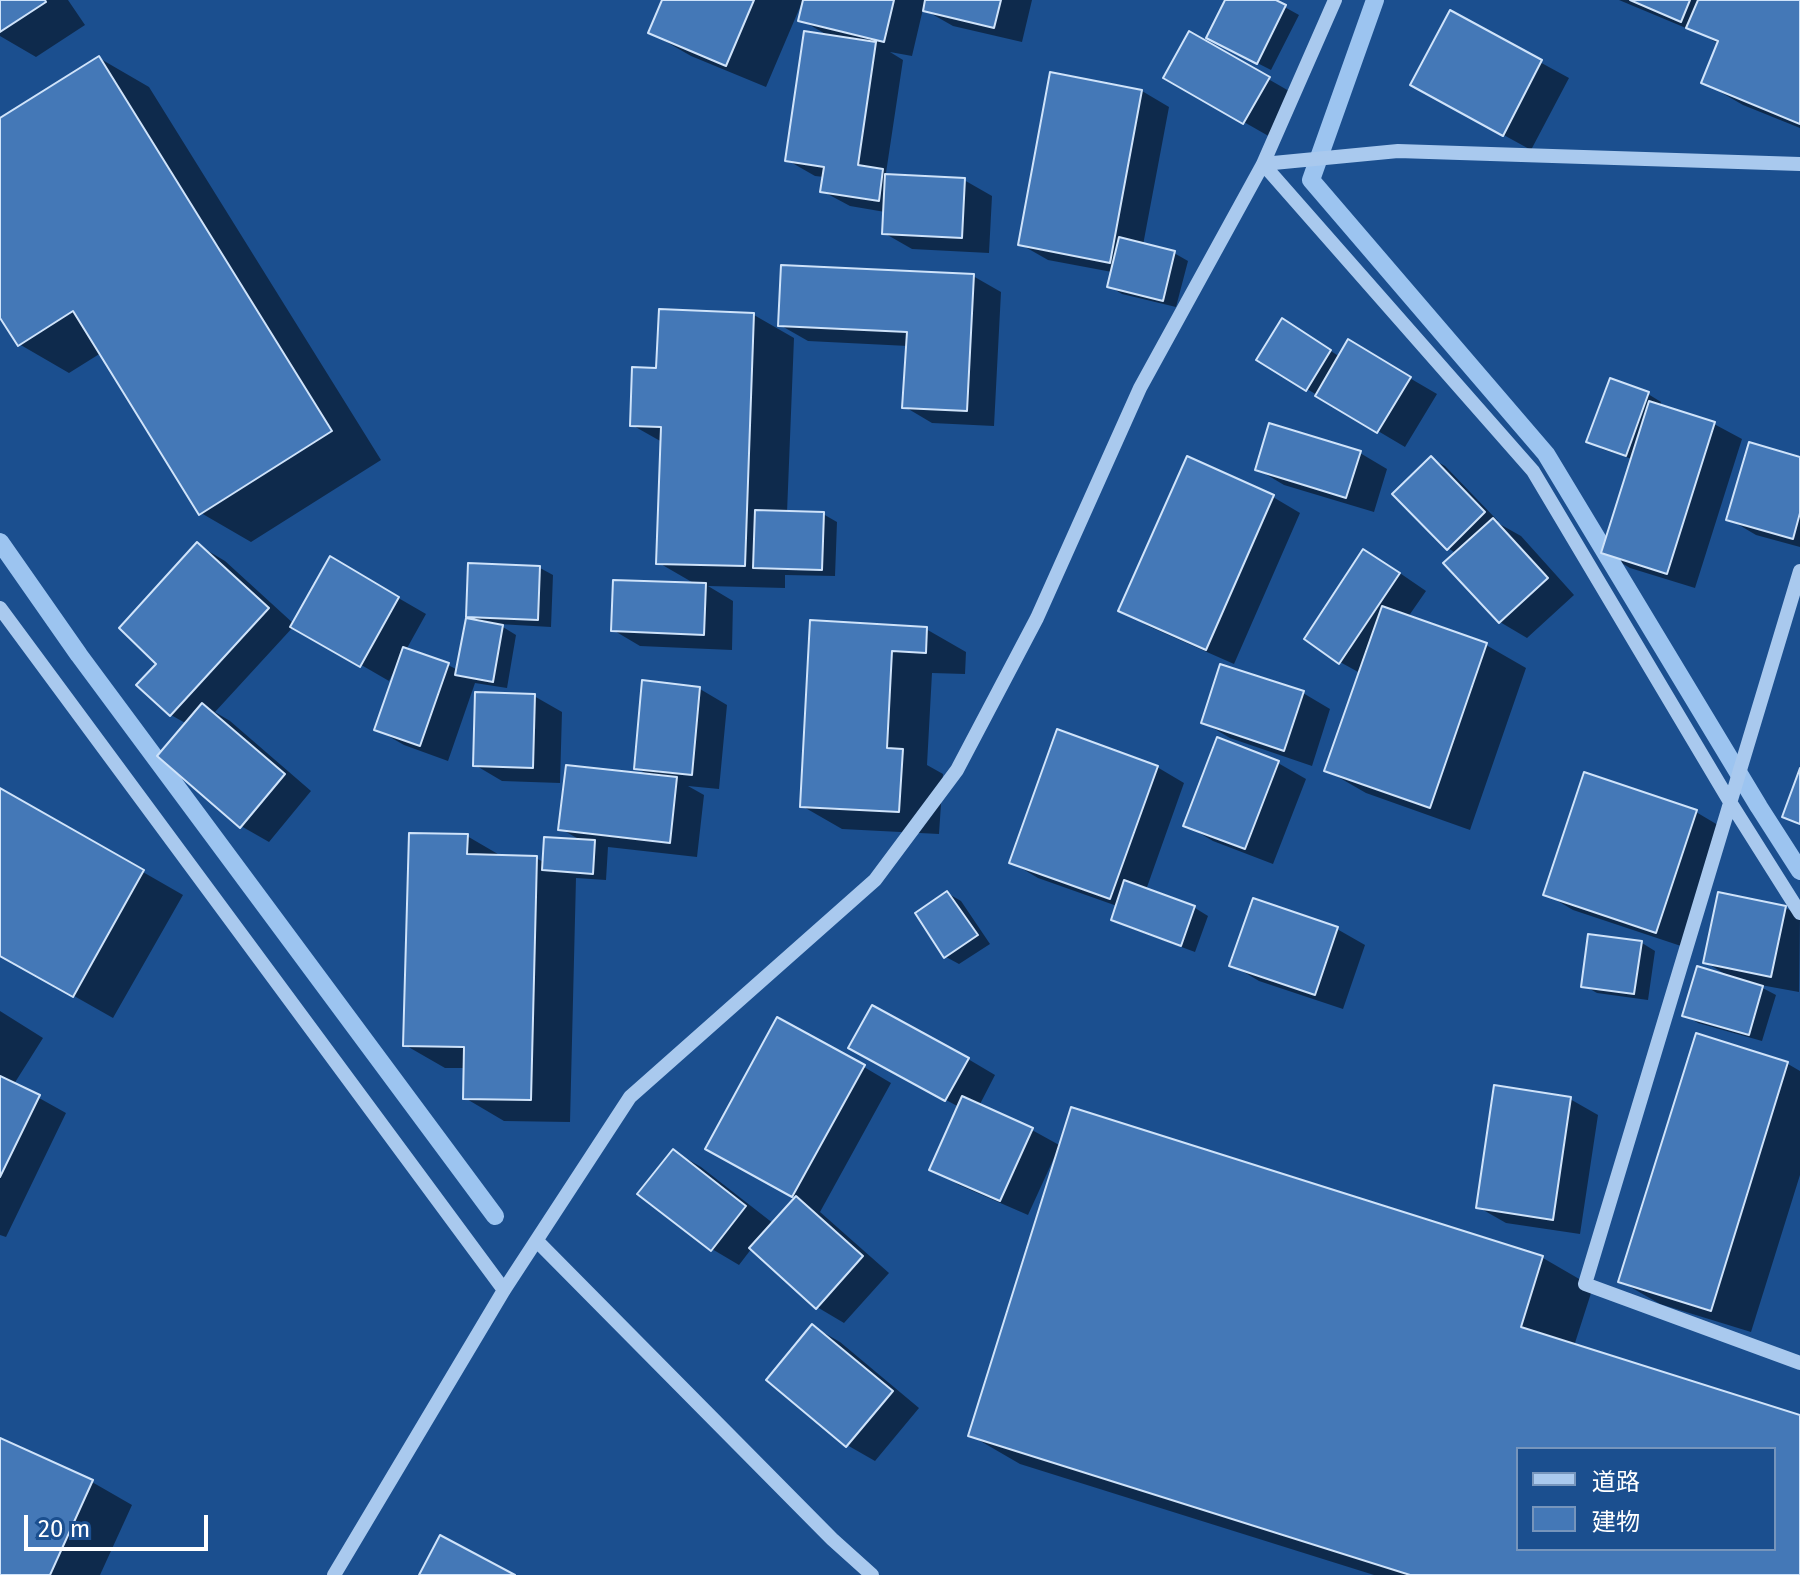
<!DOCTYPE html>
<meta charset="utf-8">
<style>
body{margin:0}
#map{position:relative;width:1800px;height:1575px;overflow:hidden;background:#1b4f8f;font-family:"Fira Sans","Noto Sans JP",sans-serif}
canvas{display:block}
.legend{position:absolute;left:1516px;top:1447px;width:260px;height:104px;box-sizing:border-box;background:#1b4f8f;border:2px solid #7695bc;margin:0;padding:10px 14px;list-style:none;font-size:24px;color:#fff}
.legend li{display:flex;align-items:center;gap:16px;height:40px}
.legend b{width:40px;border:2px solid #7695bc}
.scale{position:absolute;left:24px;top:1515px;width:184px;height:36px;box-sizing:border-box;border:4px solid #fff;border-top:0;padding-left:10px;font-size:24px;line-height:28px;white-space:nowrap;color:#fff;-webkit-text-stroke:6px #1b4f8f;paint-order:stroke}
</style>
<div id="map">
<canvas width="1800" height="1575"></canvas>
<ul class="legend">
<li><b style="height:10px;background:#a9c9ee"></b>道路</li>
<li><b style="height:22px;background:#4478b7"></b>建物</li>
</ul>
<div class="scale">20 m</div>
</div>
<script>
const g = document.querySelector('canvas').getContext('2d');
g.lineJoin = 'round';
function fill(path, color) {
  g.fillStyle = color;
  g.fill(path, 'evenodd');
}
function trace(path, color, width, dash) {
  g.strokeStyle = color;
  g.lineWidth = width;
  g.lineCap = dash ? 'butt' : 'round';
  g.setLineDash(dash || []);
  g.stroke(path);
}
const shadow = new Path2D(`
 M 0,0 L 68,0 L 85,25 L 36,57 L 0,36 Z
 M 665,0 L 1032,0 L 1022,42 L 953,26 L 923,9 L 912,56 L 890,52 L 903,60 L 886,173 L 892,176 L 964,180 L 992,196 L 989,253 L 912,249 L 884,233 L 885,212 L 850,206 L 822,191 L 824,177 L 815,176 L 787,160 L 829,36 L 801,20 L 805,1 L 803,0 L 766,87 L 691,56 L 651,33 Z
 M 1227,0 L 1272,0 L 1299,15 L 1271,70 L 1222,45 Z
 M 1619,0 L 1800,0 L 1800,128 L 1743,105 L 1703,82 L 1719,44 L 1705,36 Z
 M 1450,13 L 1569,78 L 1531,150 L 1440,100 Z
 M 1190,34 L 1296,95 L 1272,138 L 1165,77 Z
 M 99,58 L 149,87 L 381,460 L 251,542 L 201,513 L 101,353 L 69,373 L 19,344 L 0,314 L 0,120 Z
 M 1142,91 L 1169,107 L 1143,245 L 1174,253 L 1188,261 L 1176,307 L 1122,294 L 1109,286 L 1112,272 L 1048,260 L 1020,244 Z
 M 973,276 L 1001,292 L 994,426 L 932,423 L 905,407 L 908,346 L 808,341 L 780,325 Z
 M 754,315 L 794,338 L 787,513 L 823,514 L 837,522 L 835,576 L 785,575 L 785,588 L 708,586 L 733,601 L 732,650 L 640,646 L 613,630 L 697,585 L 659,563 L 662,442 L 632,425 L 658,370 Z
 M 1296,328 L 1340,357 L 1348,342 L 1437,394 L 1405,447 L 1307,389 Z
 M 1648,394 L 1661,402 L 1660,406 L 1714,424 L 1742,439 L 1695,588 L 1630,568 L 1603,552 L 1632,459 L 1602,449 L 1589,441 Z
 M 1360,453 L 1387,469 L 1374,512 L 1284,485 L 1257,469 Z
 M 1188,459 L 1273,497 L 1300,513 L 1234,664 L 1148,626 L 1120,610 Z
 M 1432,459 L 1445,466 L 1498,521 L 1496,522 L 1521,536 L 1574,595 L 1527,638 L 1500,622 L 1457,554 L 1448,548 Z
 M 1800,459 L 1800,547 L 1756,535 L 1729,519 Z
 M 198,545 L 225,561 L 294,624 L 331,559 L 426,614 L 406,650 L 448,665 L 458,670 L 479,622 L 468,616 L 540,568 L 553,575 L 551,627 L 498,624 L 516,635 L 507,688 L 475,683 L 448,761 L 404,745 L 376,729 L 397,672 L 394,671 L 389,681 L 294,626 L 215,712 L 230,721 L 311,791 L 269,842 L 241,826 L 187,724 L 171,715 L 159,663 Z
 M 1391,567 L 1426,591 L 1408,617 L 1486,645 L 1526,668 L 1470,830 L 1366,793 L 1326,770 L 1360,673 L 1340,662 Z
 M 811,622 L 926,629 L 966,652 L 965,674 L 932,673 L 927,765 L 943,774 L 939,834 L 842,829 L 802,806 Z
 M 700,689 L 727,705 L 719,789 L 688,786 L 704,795 L 697,857 L 608,847 L 606,880 L 576,878 L 570,1122 L 504,1121 L 465,1098 L 465,1068 L 445,1068 L 405,1045 L 467,836 L 503,857 L 536,858 L 545,863 L 582,841 L 561,829 L 651,776 L 636,768 Z
 M 1303,693 L 1330,709 L 1312,766 L 1230,738 L 1203,722 Z
 M 534,696 L 562,712 L 560,783 L 502,781 L 475,765 Z
 M 1218,740 L 1278,763 L 1306,779 L 1273,864 L 1213,841 L 1186,825 Z
 M 1157,767 L 1184,783 L 1146,890 L 1195,908 L 1208,916 L 1195,952 L 1127,927 L 1113,919 L 1117,906 L 1038,878 L 1011,862 Z
 M 0,790 L 183,895 L 113,1018 L 0,954 Z
 M 1696,812 L 1723,828 L 1684,947 L 1573,910 L 1546,894 Z
 M 947,893 L 961,901 L 990,944 L 959,964 L 946,957 Z
 M 1720,894 L 1786,908 L 1800,916 L 1799,992 L 1755,984 L 1776,995 L 1762,1041 L 1698,1023 L 1685,1015 L 1730,977 L 1705,962 Z
 M 1254,900 L 1337,929 L 1365,945 L 1343,1009 L 1259,981 L 1232,965 Z
 M 1590,936 L 1642,943 L 1655,951 L 1648,1000 L 1597,993 L 1583,985 Z
 M 0,1011 L 43,1038 L 14,1084 L 66,1113 L 6,1237 L 0,1235 Z
 M 1697,1035 L 1788,1064 L 1800,1071 L 1800,1175 L 1751,1332 L 1660,1304 L 1620,1281 Z
 M 968,1059 L 995,1075 L 979,1106 L 1032,1130 L 1061,1146 L 1072,1110 L 1543,1258 L 1593,1287 L 1574,1346 L 1800,1417 L 1800,1575 L 1374,1575 L 1020,1464 L 970,1435 L 1057,1159 L 1054,1158 L 1028,1215 L 959,1185 L 932,1169 L 959,1107 L 878,1063 ZM 1518,1449 L 1774,1449 L 1774,1549 L 1518,1549 Z
 M 864,1067 L 891,1083 L 820,1212 L 889,1273 L 844,1323 L 817,1307 L 752,1248 L 739,1265 L 712,1249 L 673,1151 L 701,1167 L 774,1224 L 797,1198 L 736,1164 Z
 M 1570,1099 L 1598,1115 L 1580,1234 L 1506,1223 L 1478,1207 Z
 M 812,1326 L 840,1342 L 919,1408 L 875,1461 L 847,1445 Z
 M 0,1440 L 92,1482 L 132,1505 L 100,1575 L 0,1575 Z`);
const stream = new Path2D(`
 M 1375,0 L 1311,180 L 1546,454 L 1759,807 L 1800,871
 M 0,542 L 79,655 L 495,1216`);
const building = new Path2D(`
 M 0,0 L 45,0 L 46,2 L 0,32 Z
 M 662,0 L 754,0 L 726,66 L 648,33 Z
 M 803,0 L 894,0 L 884,42 L 798,21 Z
 M 925,0 L 1001,0 L 994,28 L 923,11 Z
 M 1225,0 L 1276,0 L 1286,5 L 1257,64 L 1206,38 Z
 M 1630,0 L 1690,0 L 1681,22 Z
 M 1698,0 L 1800,0 L 1800,124 L 1701,83 L 1718,41 L 1686,28 Z
 M 1450,10 L 1542,60 L 1503,136 L 1410,85 Z
 M 804,31 L 876,42 L 858,165 L 883,169 L 879,201 L 820,192 L 824,167 L 785,161 Z
 M 1189,31 L 1270,77 L 1243,124 L 1163,78 Z
 M 99,56 L 332,431 L 199,515 L 73,311 L 18,346 L 0,318 L 0,118 Z
 M 1050,72 L 1142,90 L 1110,263 L 1018,245 Z
 M 885,174 L 965,178 L 962,238 L 882,234 Z
 M 1119,237 L 1175,251 L 1163,301 L 1107,287 Z
 M 781,265 L 974,274 L 967,411 L 902,408 L 907,332 L 778,326 Z
 M 659,309 L 754,313 L 745,566 L 656,564 L 661,427 L 630,426 L 632,367 L 656,368 Z
 M 1282,318 L 1331,350 L 1306,391 L 1256,360 Z
 M 1348,339 L 1411,377 L 1377,433 L 1315,396 Z
 M 1610,378 L 1649,392 L 1626,456 L 1586,442 Z
 M 1649,401 L 1715,422 L 1667,574 L 1601,553 Z
 M 1269,423 L 1361,451 L 1346,498 L 1255,470 Z
 M 1749,442 L 1800,457 L 1800,513 L 1793,539 L 1726,520 Z
 M 1187,456 L 1274,495 L 1206,650 L 1118,611 Z
 M 1431,456 L 1485,512 L 1447,550 L 1392,494 Z
 M 755,510 L 824,512 L 822,570 L 753,568 Z
 M 1493,518 L 1548,578 L 1499,623 L 1443,563 Z
 M 197,542 L 269,608 L 170,716 L 136,685 L 156,664 L 119,628 Z
 M 1363,549 L 1400,573 L 1339,664 L 1304,639 Z
 M 330,556 L 399,597 L 360,667 L 290,627 Z
 M 468,563 L 540,566 L 538,620 L 466,617 Z
 M 613,580 L 706,583 L 704,635 L 611,631 Z
 M 1382,606 L 1487,643 L 1430,808 L 1324,771 Z
 M 466,618 L 503,625 L 493,682 L 455,675 Z
 M 810,620 L 927,627 L 926,653 L 892,651 L 887,748 L 903,749 L 899,812 L 800,807 Z
 M 403,647 L 449,663 L 420,746 L 374,730 Z
 M 1220,664 L 1304,691 L 1284,751 L 1201,723 Z
 M 642,680 L 700,687 L 692,775 L 634,769 Z
 M 475,692 L 535,694 L 533,768 L 473,766 Z
 M 202,703 L 285,774 L 240,828 L 157,756 Z
 M 1057,729 L 1158,766 L 1110,899 L 1009,863 Z
 M 1217,737 L 1279,761 L 1245,849 L 1183,826 Z
 M 566,765 L 677,777 L 670,843 L 558,830 Z
 M 1800,768 L 1800,824 L 1782,817 Z
 M 1584,772 L 1697,810 L 1656,933 L 1543,895 Z
 M 0,788 L 144,870 L 73,997 L 0,956 Z
 M 409,833 L 468,834 L 467,854 L 537,856 L 531,1100 L 463,1099 L 464,1047 L 403,1046 Z
 M 544,837 L 595,840 L 593,874 L 542,870 Z
 M 1124,880 L 1195,906 L 1181,946 L 1111,920 Z
 M 947,891 L 978,935 L 944,958 L 915,913 Z
 M 1718,892 L 1786,906 L 1771,977 L 1703,963 Z
 M 1253,898 L 1338,927 L 1315,995 L 1229,966 Z
 M 1588,934 L 1642,941 L 1634,994 L 1581,987 Z
 M 1697,966 L 1763,986 L 1749,1035 L 1682,1016 Z
 M 872,1005 L 969,1058 L 945,1101 L 848,1048 Z
 M 777,1017 L 865,1065 L 792,1197 L 705,1149 Z
 M 1696,1033 L 1788,1062 L 1711,1311 L 1618,1282 Z
 M 0,1076 L 40,1095 L 0,1177 Z
 M 1494,1085 L 1571,1097 L 1553,1220 L 1476,1208 Z
 M 962,1096 L 1033,1128 L 1000,1201 L 929,1170 Z
 M 1071,1107 L 1543,1256 L 1521,1327 L 1800,1415 L 1800,1575 L 1410,1575 L 968,1436 ZM 1518,1449 L 1774,1449 L 1774,1549 L 1518,1549 Z
 M 673,1149 L 746,1206 L 711,1251 L 637,1194 Z
 M 796,1196 L 863,1256 L 816,1309 L 749,1248 Z
 M 812,1324 L 893,1391 L 846,1447 L 766,1380 Z
 M 0,1438 L 93,1480 L 50,1575 L 0,1575 Z
 M 440,1535 L 515,1575 L 419,1575 Z`);
const minor = new Path2D(`
 M 1263,164 L 1533,471 L 1730,802 L 1800,913
 M 1263,164 L 1398,151 L 1800,164
 M 1800,571 L 1585,1284 L 1800,1363
 M 0,608 L 504,1290
 M 537,1241 L 832,1539 L 872,1575
 M 334,1575 L 504,1290 L 630,1097 L 875,880 L 957,770 L 1037,618 L 1140,388 L 1263,164 L 1335,0`);
fill(shadow, '#0007');
trace(stream, '#9cc4f0', 18);
fill(building, '#4478b7');
trace(building, '#cfe3fa', 2);
trace(minor, '#a9c9ee', 14);
</script>
